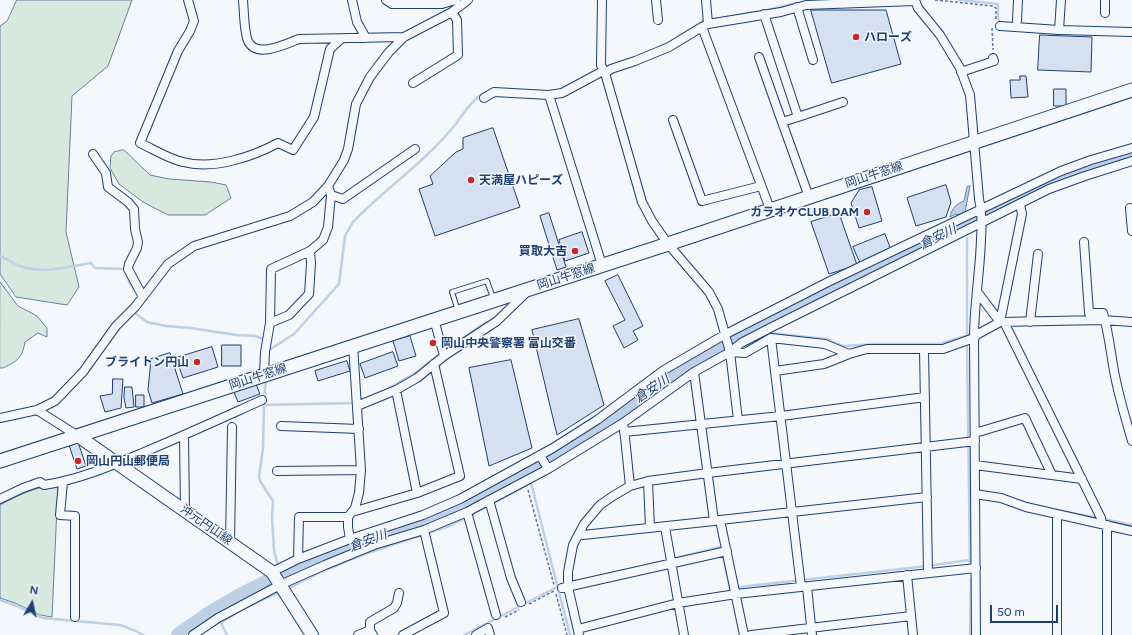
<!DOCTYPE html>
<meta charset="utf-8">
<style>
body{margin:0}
#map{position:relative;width:1132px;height:635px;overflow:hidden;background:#f4f7fb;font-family:Figtree,sans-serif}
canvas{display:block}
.north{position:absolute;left:12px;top:583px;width:40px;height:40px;-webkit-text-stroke:3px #f4f7fb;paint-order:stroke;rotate:9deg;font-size:11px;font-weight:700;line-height:16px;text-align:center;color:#1d3f73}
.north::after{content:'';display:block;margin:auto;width:14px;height:18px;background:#1d3f73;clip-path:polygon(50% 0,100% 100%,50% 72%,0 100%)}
.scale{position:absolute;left:990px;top:605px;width:68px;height:18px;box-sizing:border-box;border:2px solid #1d3f73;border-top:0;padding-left:5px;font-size:12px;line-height:14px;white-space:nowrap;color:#1d3f73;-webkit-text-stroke:3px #f4f7fb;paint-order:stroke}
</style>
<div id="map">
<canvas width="1132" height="635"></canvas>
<div class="north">N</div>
<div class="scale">50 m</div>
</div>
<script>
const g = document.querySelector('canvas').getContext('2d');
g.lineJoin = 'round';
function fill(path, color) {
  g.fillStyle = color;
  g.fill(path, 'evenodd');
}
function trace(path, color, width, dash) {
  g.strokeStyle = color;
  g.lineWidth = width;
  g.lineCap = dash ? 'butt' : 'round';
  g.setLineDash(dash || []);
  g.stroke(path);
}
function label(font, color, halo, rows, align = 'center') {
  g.font = font + ' Figtree,"Noto Sans JP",sans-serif';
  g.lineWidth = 3;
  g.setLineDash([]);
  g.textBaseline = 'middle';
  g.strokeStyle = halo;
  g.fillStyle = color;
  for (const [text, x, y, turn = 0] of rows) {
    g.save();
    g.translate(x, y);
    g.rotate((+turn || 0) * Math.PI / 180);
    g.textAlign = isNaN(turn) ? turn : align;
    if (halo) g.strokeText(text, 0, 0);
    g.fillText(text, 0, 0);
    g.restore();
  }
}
const green = new Path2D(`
 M 17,0 L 132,0 L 108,66 L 72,96 L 66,232 L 79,287 L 67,305 L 16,297 L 0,274 L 0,26 L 7,21 Z
 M 124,150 L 150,175 L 169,179 L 211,182 L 226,185 L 231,198 L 205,215 L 168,215 L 143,202 L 119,184 L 110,168 L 111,156 L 114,152 Z
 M 0,282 L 18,306 L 37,316 L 47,328 L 47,337 L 38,333 L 25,342 C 22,359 17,361 3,368 L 0,368 Z
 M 58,485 L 52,617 L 40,615 L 15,603 L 0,598 L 0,505 C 21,494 34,487 58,485 Z`);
const water = new Path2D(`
 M 970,186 L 965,212 L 959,215 L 956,214 L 950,217 C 952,208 956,204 964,201 L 967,187 Z`);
const stream = new Path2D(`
 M 959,0 L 998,4 L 998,19 L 1001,23
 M 818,1 L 829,0
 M 767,10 L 797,3
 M 676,38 L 703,21 L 756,12
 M 661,46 L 670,42
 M 967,238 L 967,335
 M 0,256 C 7,259 13,263 20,266 C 41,274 69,267 91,263 L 95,268 L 125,269 L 130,284 L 135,290
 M 135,313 L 147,322 L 166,326 L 191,328 L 236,335 L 255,336 L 263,339
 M 740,335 L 742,340
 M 745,344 L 746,347 L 770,333 L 826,339 L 843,346 L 877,344 L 939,344 L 969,335
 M 967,346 L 970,563
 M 446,350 L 486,322
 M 269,353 L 269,350 L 294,334 L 339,284 L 345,236 L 353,222 C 386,188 425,162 455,125 C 463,114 477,92 492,90
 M 386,390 L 419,371 L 432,360
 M 264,399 L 266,380
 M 264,404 L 263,449 L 259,476 L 260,481 L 273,501 L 272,517 L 274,550 L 278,566
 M 264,405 L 356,403
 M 1060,511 L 1094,517
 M 1104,519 L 1132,525
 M 648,565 L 720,547 L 721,549 L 730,588 L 919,567 L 970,560
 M 282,572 L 283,574
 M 289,588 L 321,572 L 362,555 L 452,525 L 531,483 L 570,635
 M 0,600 L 15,605 L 43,618 L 120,625 L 136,631 L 143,635
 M 227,635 L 221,623 L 244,608 L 280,592
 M 464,635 L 559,586
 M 970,635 L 971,579`);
const river = new Path2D(`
 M 179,635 L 208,615 L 242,595 L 283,574 L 360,544 L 425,521 L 479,496 L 551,458 L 672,375 L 732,339 L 1047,183 L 1071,174 L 1132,154`);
const building = new Path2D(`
 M 811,10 L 886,10 L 901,64 L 832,83 Z
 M 1040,35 L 1092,37 L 1091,72 L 1038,70 Z
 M 1020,76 L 1026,76 L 1028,97 L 1011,98 L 1010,80 L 1020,80 Z
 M 1054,89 L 1066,89 L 1066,106 L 1054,106 Z
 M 493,128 L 520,207 L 435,236 L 419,189 L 433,184 L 430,176 L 456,152 L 463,149 L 463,138 Z
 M 946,185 L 951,202 L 946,217 L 916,226 L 907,198 Z
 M 872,187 L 882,221 L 859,228 L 851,203 L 859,190 Z
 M 549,213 L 566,267 L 557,270 L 540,216 Z
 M 839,213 L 857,265 L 829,274 L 811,222 Z
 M 582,232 L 589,253 L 565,261 L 559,240 Z
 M 885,234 L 891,250 L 860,263 L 853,247 Z
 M 618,275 L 643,326 L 633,331 L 638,340 L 624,348 L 613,326 L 625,320 L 605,281 Z
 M 579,319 L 604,405 L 557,435 L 532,330 Z
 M 410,336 L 416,356 L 399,361 L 393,341 Z
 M 222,345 L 241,345 L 241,366 L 222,366 Z
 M 212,347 L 218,367 L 183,378 L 176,358 Z
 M 393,352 L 398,366 L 365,378 L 360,364 Z
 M 170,353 L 183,394 L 152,403 L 148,390 L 151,359 Z
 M 511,360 L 532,448 L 489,466 L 469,368 Z
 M 347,361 L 350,371 L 318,381 L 315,371 Z
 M 113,379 L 123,379 L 121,408 L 105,412 L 100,396 L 112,394 Z
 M 256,384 L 260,394 L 238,402 L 234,392 Z
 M 125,387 L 132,387 L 134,407 L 126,408 L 124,398 Z
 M 136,395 L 144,395 L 144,407 L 136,407 Z
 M 78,442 L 86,466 L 77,469 L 69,445 Z`);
const path = new Path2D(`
 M 935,0 L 993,6 L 996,8 L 996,20
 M 992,28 L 993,50
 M 528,490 L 554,585
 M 556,594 L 567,635
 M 529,604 L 554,591
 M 505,617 L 519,610`);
const service = new Path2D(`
 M 458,311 L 452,292 L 487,281 L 493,298`);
const minor = new Path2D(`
 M 188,0 L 194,21 L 190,31 L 178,51 L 140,143 C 153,149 169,159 183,162 C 213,170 252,157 278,143 L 293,150 L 314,117 L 330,49 L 341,39
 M 243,0 C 244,10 244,32 248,41 C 256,59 286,44 299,39 L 404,37
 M 352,0 L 357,22 L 366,38
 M 386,0 L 392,4 L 442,4 L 456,0
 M 602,0 L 601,65 L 605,73 L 642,202 L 652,221 L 668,244 L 709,292 L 718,309 L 730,352 L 738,420
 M 656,0 L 658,20
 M 706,0 L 708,24
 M 915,0 L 918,8 L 940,35 L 960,68 L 970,95 L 979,199 C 982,212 982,225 981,239 C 980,272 974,305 974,338 L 976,635
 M 1105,0 L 1105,13
 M 797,7 L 813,60
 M 764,14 L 798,117 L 782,122 L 809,197
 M 1017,21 L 1018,0
 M 1000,26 L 1059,30 L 1132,32
 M 702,27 L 708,24 L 781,12 L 806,5 L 915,1
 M 1059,30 L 1061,0
 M 759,57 L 782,122
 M 961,72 L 994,61 L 993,58
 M 605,73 L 611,69 L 635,61 L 669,47 L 702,27 L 770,209
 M 413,83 L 458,55 L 457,20 L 452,12
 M 549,95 L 602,265
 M 484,98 L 494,92 L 549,95 L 562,93 L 603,71
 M 798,117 L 843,102
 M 673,120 L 702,201 L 761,186
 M 93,154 L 106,173 L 108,187 L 128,202 L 134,209 L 135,229 L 138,242 L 137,248 L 129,264 L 128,269 L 143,297
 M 331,195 L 343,199 L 415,149
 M 1130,208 L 1132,231
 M 1084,242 L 1089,313 L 1103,313 C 1108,330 1110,347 1113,365 C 1117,391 1125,416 1132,441
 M 978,293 L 1000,322
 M 434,319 L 444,356
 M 1000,322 L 1022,214 L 1020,204
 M 1004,322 L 1101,518 L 1102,524
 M 1030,322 L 1038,254
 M 270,323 L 289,315 L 309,294 L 311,263 L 310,251
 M 771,338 L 801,587
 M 924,350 L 928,572
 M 730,352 L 745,353 L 771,338 L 825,344 L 849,354 L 867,349 L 943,349 L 974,338 L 978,334 L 1000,322 L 1102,320 L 1132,322
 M 775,371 L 824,364 L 849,354
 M 694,372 L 714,521 L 720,520 L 744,635
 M 264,375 L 265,352 L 270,323 L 271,269 L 310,251 L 323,240 L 328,227 L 331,195 L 328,186
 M 396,390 L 417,493
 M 357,406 L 396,390 L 417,378 L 444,356 L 497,321 L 528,291
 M 37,410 L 78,436
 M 0,418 L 37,410 L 55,401 L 83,372 L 116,326 L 135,307 L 168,264 L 194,246 L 290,216 L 313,202 L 328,186 L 344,160 L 348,149 L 356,104 L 370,77 L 389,52 L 404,37 L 452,12 L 468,0
 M 281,426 L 359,429
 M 624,428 L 630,486
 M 624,432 L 781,416 L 925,397
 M 975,433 L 1025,418 L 1052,475
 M 184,436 L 185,511
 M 540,455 L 548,469
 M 975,465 L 1082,479
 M 277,471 L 361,470
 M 648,481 L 650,528
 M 63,482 L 60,515 L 75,516 L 75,617
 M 975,494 L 1001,498 L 1026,507 L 1132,531
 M 0,499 L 23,488 L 40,482 L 44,485 C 78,480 111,466 142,453 C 183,436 222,418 262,400
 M 489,500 L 511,578 L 521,602
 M 352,512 L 417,493 L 460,476 L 434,364
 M 467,512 L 496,615
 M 1057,514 L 1057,635
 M 348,517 L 348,527 L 350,539
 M 720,520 L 927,497
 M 665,527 L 684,635
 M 579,534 L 583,535 L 714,521
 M 230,542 L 232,427
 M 298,559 L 350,539 L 423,515 L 460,499 L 553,448 L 597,420 L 664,370 L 724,335 L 828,282 L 1061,171 L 1091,160 L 1132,148
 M 272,572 L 298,559 L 299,517 L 348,517 L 355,508 L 359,493 L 361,470 L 353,345
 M 907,575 L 913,635
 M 807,587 L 812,635
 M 562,588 L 727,551
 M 578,629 L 678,603 L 736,594 L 976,568
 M 370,630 L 370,622 L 394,608 L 397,603 L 399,593
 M 193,635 L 218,618 L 280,585 L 325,565 L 374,545 L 424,530 L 467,512 L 548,469 L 623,423 L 694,372 L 730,352 L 741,343 L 772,327 L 1049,189 L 1085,176 L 1132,161
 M 358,635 L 370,630 L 373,635
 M 403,635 L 444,613 L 424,530
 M 476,635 L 488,628 L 490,635
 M 579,635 L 568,587 L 568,572 L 573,545 L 584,524 L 600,505 L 613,496 L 630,486 L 648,481 L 708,473 L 975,441
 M 751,635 L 911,616
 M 1107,635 L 1107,525`);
const secondary = new Path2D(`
 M 78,436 L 272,572 L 312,635`);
const primary = new Path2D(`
 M 0,461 L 668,244 L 1132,90`);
const markers = [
 [856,37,4,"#c62828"],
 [471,180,4,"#c62828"],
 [867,212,4,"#c62828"],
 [575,251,4,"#c62828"],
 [433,343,4,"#c62828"],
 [197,362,4,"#c62828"],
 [78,461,4,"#c62828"]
];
const poiNames = [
 ["ハローズ",864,37],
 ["天満屋ハピーズ",479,180],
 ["カラオケCLUB DAM",859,212,"right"],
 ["買取大吉",567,251,"right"],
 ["岡山中央警察署 富山交番",441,343],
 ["ブライトン円山",189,362,"right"],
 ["岡山円山郵便局",86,461]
];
const streetNames = [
 ["岡山牛窓線",874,175,-18],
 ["岡山牛窓線",566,277,-18],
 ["岡山牛窓線",258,377,-18],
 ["沖元円山線",206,525,35]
];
const waterNames = [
 ["倉安川",938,237,-26],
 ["倉安川",652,389,-34],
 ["倉安川",368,541,-20]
];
fill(green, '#d7e8df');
trace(green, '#687fa3', 1);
fill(water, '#bed0e5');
trace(water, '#687fa3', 1);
trace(stream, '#bed0e5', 2.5);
trace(river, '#bed0e5', 16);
fill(building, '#d5e0f0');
trace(building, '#1d3f73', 1);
trace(service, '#1d3f73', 6);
trace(minor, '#1d3f73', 10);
trace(secondary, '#1d3f73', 14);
trace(primary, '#1d3f73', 15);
trace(path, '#5e769c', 1.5, [3, 2]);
trace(service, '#f4f7fb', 4);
trace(minor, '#f4f7fb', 8);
trace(secondary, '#f4f7fb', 12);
trace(primary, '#f4f7fb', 13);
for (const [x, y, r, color] of markers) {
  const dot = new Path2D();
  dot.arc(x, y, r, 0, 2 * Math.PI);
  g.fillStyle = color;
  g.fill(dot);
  trace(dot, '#f4f7fb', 1.5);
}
label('bold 12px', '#1d3f73', '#f4f7fb', poiNames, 'left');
label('12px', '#1d3f73', '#f4f7fb', streetNames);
label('italic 13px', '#1d3f73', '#f4f7fb', waterNames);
</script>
